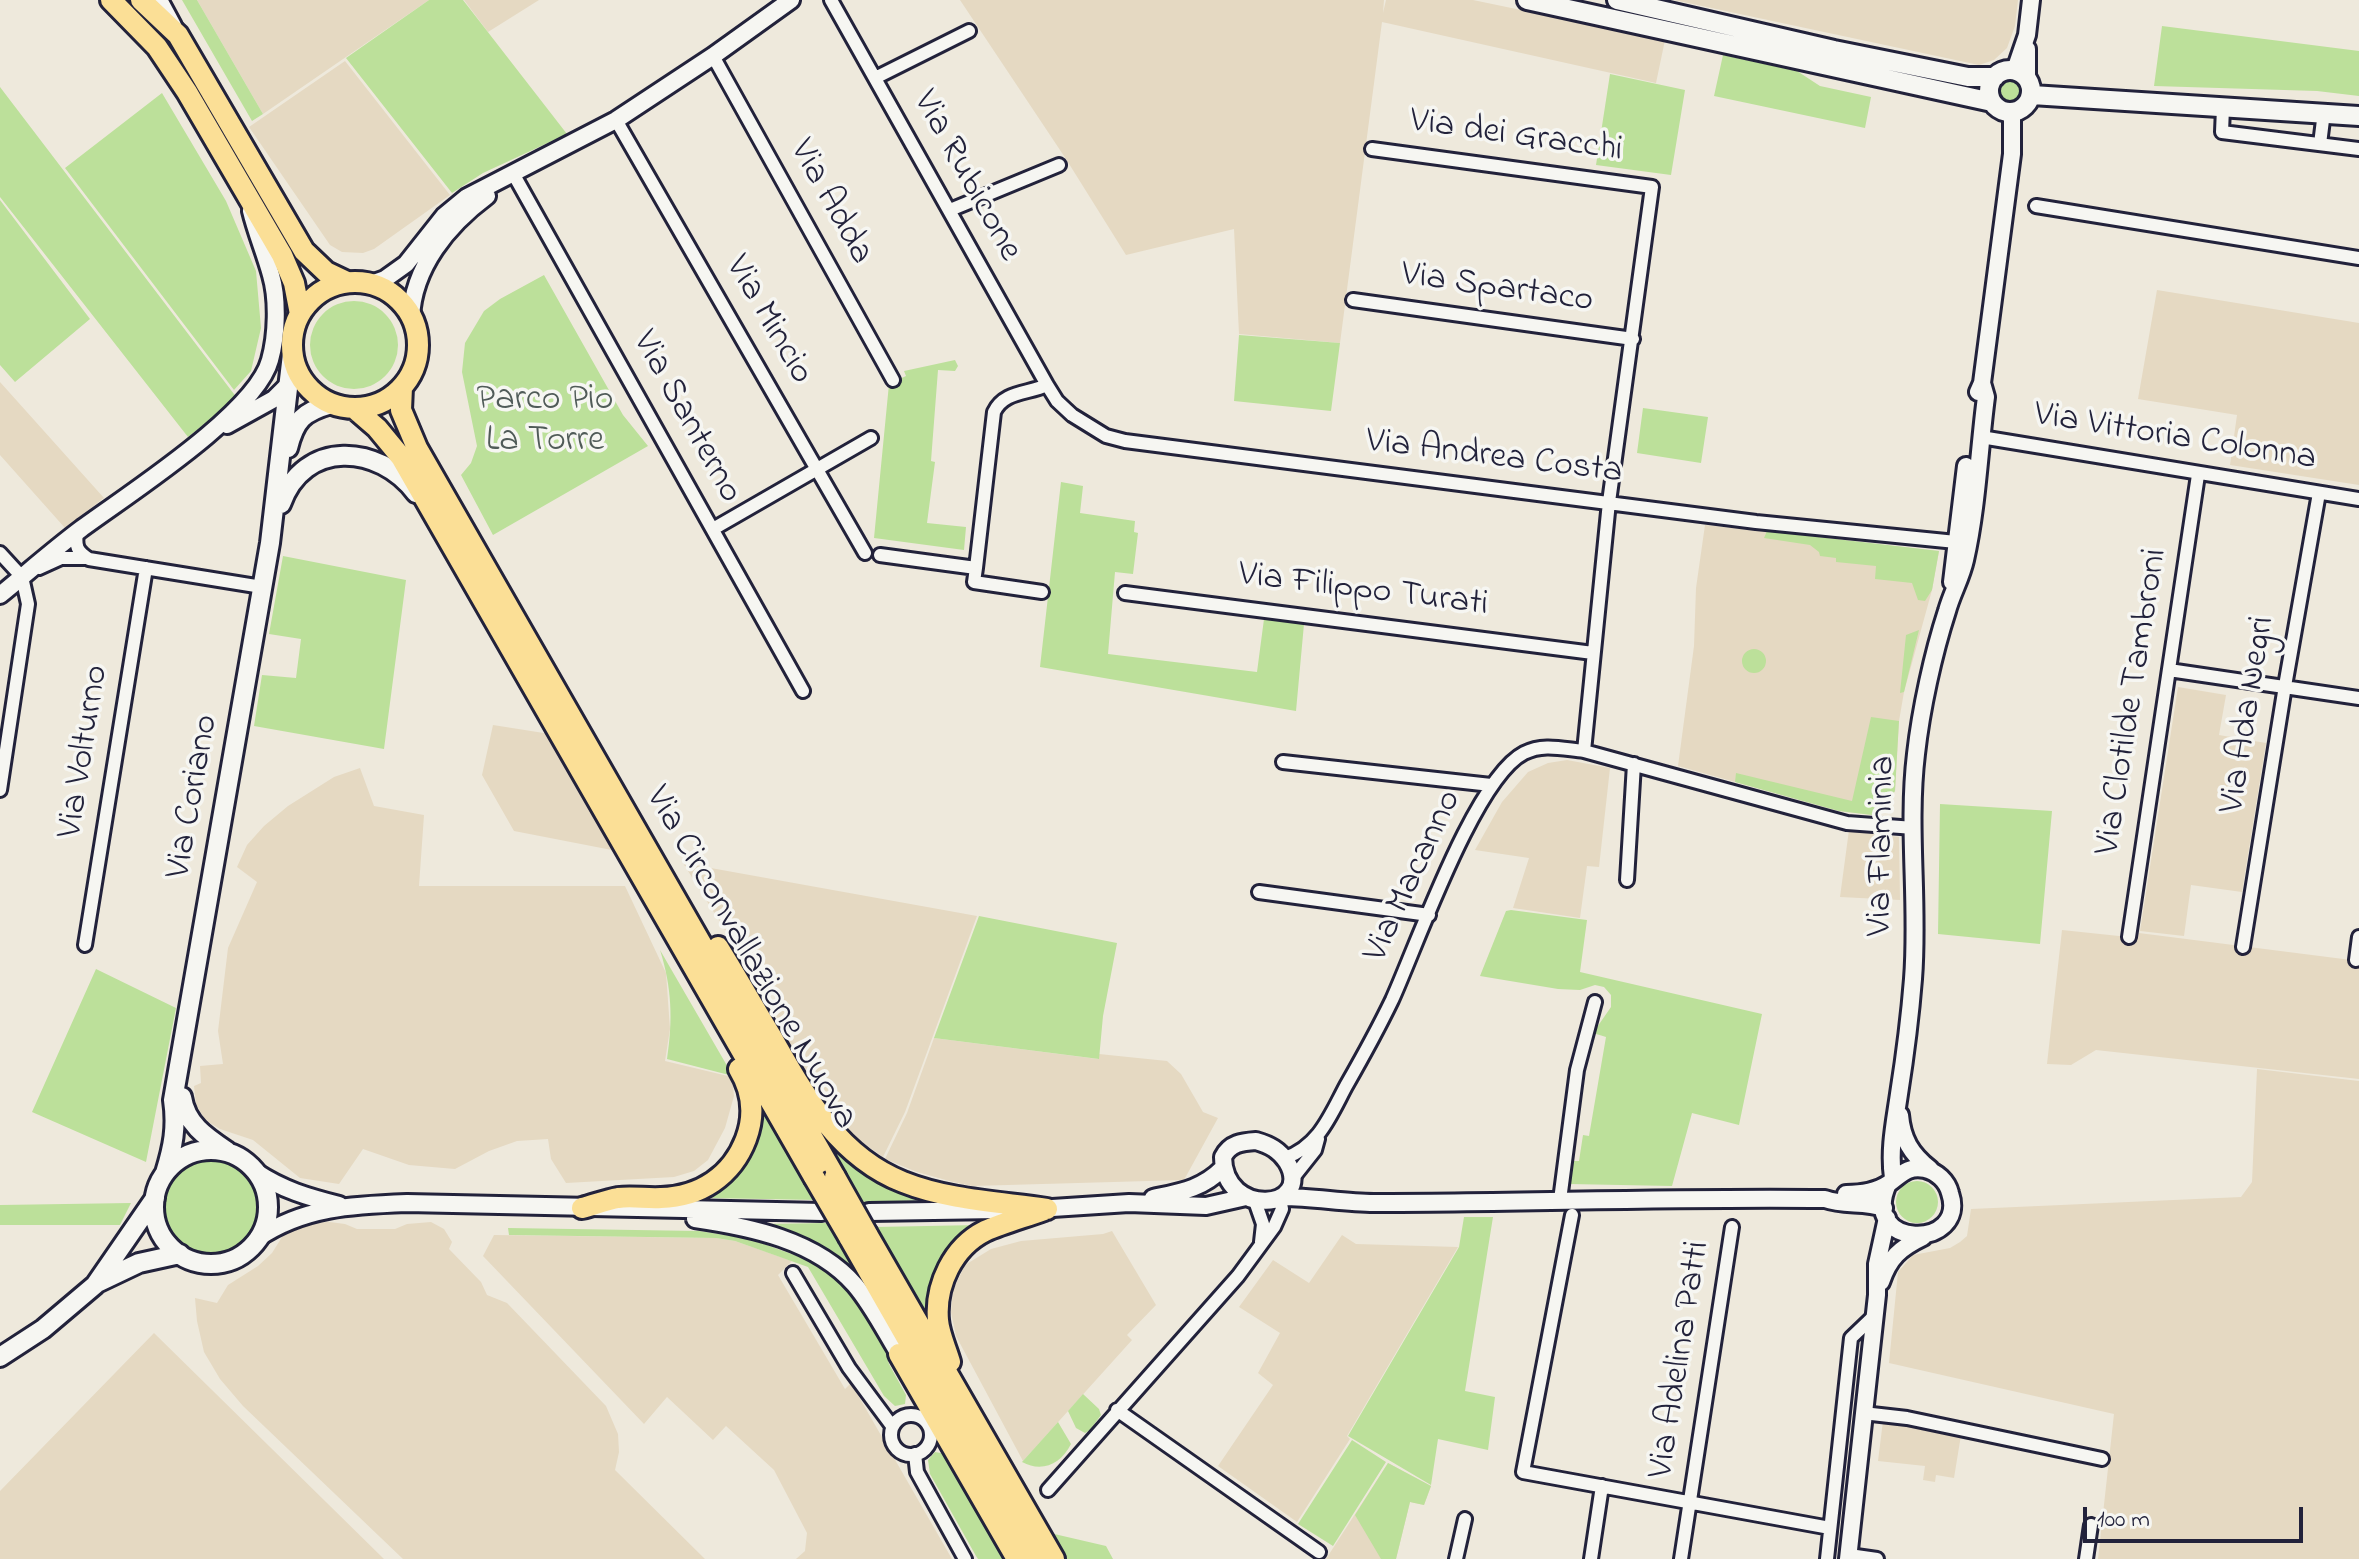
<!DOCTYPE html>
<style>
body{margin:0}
#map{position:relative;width:2359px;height:1559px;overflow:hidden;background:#eee9dc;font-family:"Indie Flower",sans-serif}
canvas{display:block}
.scale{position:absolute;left:2083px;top:1507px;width:220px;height:36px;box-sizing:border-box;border:4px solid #22223b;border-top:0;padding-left:10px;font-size:24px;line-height:28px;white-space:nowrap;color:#22223b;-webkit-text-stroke:6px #f6f6f2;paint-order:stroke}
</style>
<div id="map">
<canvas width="2359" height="1559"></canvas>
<div class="scale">100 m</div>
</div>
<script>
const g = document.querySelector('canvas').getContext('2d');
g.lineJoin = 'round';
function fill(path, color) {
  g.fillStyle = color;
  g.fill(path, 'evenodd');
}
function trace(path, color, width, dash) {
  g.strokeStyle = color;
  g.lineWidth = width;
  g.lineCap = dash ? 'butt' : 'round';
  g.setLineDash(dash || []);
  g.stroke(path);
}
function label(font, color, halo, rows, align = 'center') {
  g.font = font + ' "Indie Flower",sans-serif';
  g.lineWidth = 7;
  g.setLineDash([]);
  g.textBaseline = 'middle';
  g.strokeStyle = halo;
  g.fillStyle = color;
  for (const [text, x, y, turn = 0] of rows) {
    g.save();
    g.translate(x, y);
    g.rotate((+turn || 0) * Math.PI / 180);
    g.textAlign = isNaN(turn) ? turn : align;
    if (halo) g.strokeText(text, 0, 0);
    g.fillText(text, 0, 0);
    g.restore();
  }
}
const built = new Path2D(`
 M 197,0 L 429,0 L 263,114 Z
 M 464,0 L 539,0 L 488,32 Z
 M 960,0 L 1384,0 L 1383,13 L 1386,0 L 1473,0 L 1665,40 L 1656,83 L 1382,22 L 1340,343 L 1239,334 L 1234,229 L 1126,255 L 1066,159 Z
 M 1674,0 L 2018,0 L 2015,26 L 2007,48 L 1994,60 L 1979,65 Z
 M 345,61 L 450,195 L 374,249 L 363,253 L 342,252 L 330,245 L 249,127 Z
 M 2157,290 L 2359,323 L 2359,485 L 2230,465 L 2237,415 L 2138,399 Z
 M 0,382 L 104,498 L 65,528 L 0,455 Z
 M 1705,525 L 1939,551 L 1932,590 L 1904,692 L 1899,721 L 1895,791 L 1881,811 L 1872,815 L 1839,811 L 1678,766 L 1694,646 L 1696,588 Z
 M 2178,687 L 2226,695 L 2219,735 L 2266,743 L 2242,892 L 2191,885 L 2184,936 L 2140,931 Z
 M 493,725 L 550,734 L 617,851 L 514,831 L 482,775 Z
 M 1567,760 L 1610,768 L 1599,867 L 1587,866 L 1580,918 L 1513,908 L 1529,858 L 1475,850 L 1502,802 L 1528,772 L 1548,763 Z
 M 360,768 L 374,806 L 424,815 L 419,886 L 625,886 L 666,973 L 670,1029 L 665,1061 L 732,1077 L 734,1096 L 725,1128 L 708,1160 L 694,1171 L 674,1177 L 566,1183 L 551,1159 L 548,1139 L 517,1141 L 489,1151 L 455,1169 L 409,1165 L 363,1149 L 339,1184 L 300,1178 L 253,1140 L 220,1129 L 205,1120 L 196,1104 L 194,1086 L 201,1083 L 200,1066 L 223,1064 L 218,1031 L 228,948 L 257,882 L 237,867 L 247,845 L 264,826 L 288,806 L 334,777 Z
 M 1849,830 L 1899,837 L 1900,900 L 1840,897 Z
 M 683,863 L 977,916 L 905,1112 L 883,1157 L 849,1133 L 827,1108 L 801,1071 L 789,1046 L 775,1012 L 777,1001 L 763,978 L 755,978 Z
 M 2062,930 L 2138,938 L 2139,933 L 2359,961 L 2359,1079 L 2096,1050 L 2071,1065 L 2047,1064 Z
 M 934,1038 L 1098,1059 L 1099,1054 L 1167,1061 L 1181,1074 L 1203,1112 L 1218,1118 L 1184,1180 L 972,1186 L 953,1182 L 917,1172 L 885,1159 L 907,1113 Z
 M 2257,1069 L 2359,1081 L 2359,1559 L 2098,1559 L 2114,1414 L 1889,1363 L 1898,1272 L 1913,1255 L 1950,1248 L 1960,1242 L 1967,1236 L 1971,1209 L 2241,1197 L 2252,1182 Z
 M 322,1221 L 345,1224 L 357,1229 L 395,1229 L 407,1224 L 431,1222 L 444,1229 L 452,1242 L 449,1249 L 481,1282 L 487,1295 L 507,1303 L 606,1406 L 618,1434 L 619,1452 L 615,1470 L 705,1559 L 403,1559 L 243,1406 L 220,1379 L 204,1352 L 197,1321 L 195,1298 L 217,1303 L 228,1285 L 258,1266 L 272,1253 L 282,1237 L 308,1222 Z
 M 1112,1231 L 1156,1305 L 1127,1335 L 1132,1340 L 1023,1461 L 956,1336 L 951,1312 L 953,1290 L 965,1265 L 991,1249 L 1021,1241 L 1103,1234 Z
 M 494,1235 L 716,1238 L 735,1241 L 792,1261 L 778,1275 L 845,1389 L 851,1383 L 952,1559 L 796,1559 L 805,1551 L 807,1533 L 774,1470 L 726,1426 L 713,1440 L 667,1397 L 644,1424 L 483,1256 Z
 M 1342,1235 L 1356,1244 L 1458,1247 L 1347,1436 L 1350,1439 L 1297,1522 L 1218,1466 L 1273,1385 L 1258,1373 L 1280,1333 L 1239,1307 L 1273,1260 L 1309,1283 Z
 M 154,1333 L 384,1559 L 0,1559 L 0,1491 Z
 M 1883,1421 L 1961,1435 L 1954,1478 L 1936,1475 L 1935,1482 L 1923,1480 L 1925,1466 L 1878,1461 Z
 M 1388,1463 L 1431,1486 L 1424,1505 L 1410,1502 L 1396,1559 L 1326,1559 Z`);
const green = new Path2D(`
 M 182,0 L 197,0 L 263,114 L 252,121 Z
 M 429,0 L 463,0 L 567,134 L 483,173 L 452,193 L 346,58 Z
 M 2162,26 L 2359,51 L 2359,96 L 2317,91 L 2154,86 Z
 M 1723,55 L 1797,71 L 1820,86 L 1871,97 L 1865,128 L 1714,96 Z
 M 1610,74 L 1685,90 L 1671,175 L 1596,165 Z
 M1999 91a12 12 0 1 1 24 0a12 12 0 1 1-24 0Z
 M 0,87 L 237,398 L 188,437 L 0,197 Z
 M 162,93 L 226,201 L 256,271 L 261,328 L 251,371 L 234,390 L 65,168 Z
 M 0,200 L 90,319 L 15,382 L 0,365 Z
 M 544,275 L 623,415 L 648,446 L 493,535 L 461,475 L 471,463 L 477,446 L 462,372 L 465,343 L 484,311 L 500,299 Z
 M310 345a44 44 0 1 1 88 0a44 44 0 1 1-88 0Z
 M 1239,335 L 1340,343 L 1331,411 L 1234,401 Z
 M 955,360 L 958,366 L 955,371 L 938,370 L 931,461 L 935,462 L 927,523 L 966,527 L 964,550 L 874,538 L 889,384 L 906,376 L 904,371 Z
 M 1643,408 L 1708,417 L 1701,463 L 1637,453 Z
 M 1061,482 L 1083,486 L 1080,513 L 1135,521 L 1134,532 L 1138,533 L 1133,574 L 1115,572 L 1108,654 L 1257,672 L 1264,619 L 1304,624 L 1296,711 L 1040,667 Z
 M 1767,531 L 1939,551 L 1932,590 L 1925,601 L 1918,600 L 1912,583 L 1875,579 L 1876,566 L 1836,562 L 1836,558 L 1820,556 L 1819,552 L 1810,545 L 1764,538 Z
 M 283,556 L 406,580 L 384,749 L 254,726 L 262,675 L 296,678 L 301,639 L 269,634 Z
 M 1919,630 L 1904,692 L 1900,693 L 1906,635 Z
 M1742 661a12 12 0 1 1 24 0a12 12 0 1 1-24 0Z
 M 1871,717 L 1899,721 L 1895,791 L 1881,811 L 1872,815 L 1839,811 L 1735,782 L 1736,773 L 1852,801 Z
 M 1940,804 L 2052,811 L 2040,944 L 1938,934 Z
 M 1511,910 L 1587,920 L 1580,972 L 1762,1014 L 1739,1125 L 1692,1113 L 1672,1186 L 1569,1184 L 1573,1161 L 1579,1161 L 1583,1135 L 1589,1136 L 1606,1037 L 1593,1033 L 1611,1007 L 1611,995 L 1604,987 L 1595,985 L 1580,990 L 1558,989 L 1480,976 L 1506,911 Z
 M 979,916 L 1117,943 L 1103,1016 L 1099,1059 L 934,1038 Z
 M 660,950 L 733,1076 L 667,1059 C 673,1020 672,988 660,950 Z
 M 96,969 L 176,1008 L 146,1162 L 32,1112 Z
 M 760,1100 L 817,1200 L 709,1198 C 746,1171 760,1146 760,1100 Z
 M 804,1106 L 936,1200 L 860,1202 Z
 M161 1208a52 52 0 1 1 104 0a52 52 0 1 1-104 0Z
 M1896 1202a21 21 0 1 1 42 0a21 21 0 1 1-42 0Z
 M 131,1203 L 120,1225 L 0,1225 L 0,1205 Z
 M 1464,1217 L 1493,1217 L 1465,1391 L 1495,1397 L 1488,1450 L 1438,1439 L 1431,1485 L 1348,1436 L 1459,1247 Z
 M 828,1223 L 856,1272 L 819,1246 L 763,1224 Z
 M 978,1225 L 930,1324 L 875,1227 Z
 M 508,1228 L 699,1231 L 750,1239 L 800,1257 L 831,1273 L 854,1298 L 885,1348 L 889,1364 L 906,1395 L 905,1404 L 895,1406 L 884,1396 L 808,1267 L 735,1241 L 716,1238 L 509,1235 Z
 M 1083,1394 L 1099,1409 L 1101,1415 L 1090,1430 L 1085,1433 L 1076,1428 L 1068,1411 Z
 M 1058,1422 L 1071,1444 C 1061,1464 1042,1473 1022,1462 Z
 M 1352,1440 L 1386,1462 L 1333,1546 L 1298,1524 Z
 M 935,1452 L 946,1454 L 1010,1559 L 978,1559 L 976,1556 L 930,1474 L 928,1460 Z
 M 1388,1463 L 1431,1486 L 1424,1505 L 1410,1502 L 1396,1559 L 1381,1559 L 1355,1515 Z
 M 1050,1533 L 1106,1546 L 1113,1559 L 1065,1559 Z`);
const minor = new Path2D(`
 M 831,0 L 1047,385 L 1057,401 L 1072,415 L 1106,436 L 1125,441 L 1756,522 L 1956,542
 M 713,56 L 893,380
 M 875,78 L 969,31
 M 2223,108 L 2222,132 L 2359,149
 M 616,120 L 865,553
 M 2320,144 L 2324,112
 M 1372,149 L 1652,187 L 1609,502 L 1584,751
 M 514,175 L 803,691
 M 2036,206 L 2359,258
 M 950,210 L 1059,165
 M 1353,300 L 1633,339
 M 1981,437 L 2359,499
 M 713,529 L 871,438
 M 77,532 C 75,547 77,551 89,559 L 262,587
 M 0,553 L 22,577 L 28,604 L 0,790
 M 880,555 L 976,568 L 994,412 C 1004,391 1027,394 1047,385
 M 39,568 L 61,558 L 86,558
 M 976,568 L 974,582 L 1042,592
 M 1125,593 L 1593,653
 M 2169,670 L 2359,698
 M 1283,762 L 1491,785
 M 1627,880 L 1634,764
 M 1259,892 L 1429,915
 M 2129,937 L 2198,475
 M 85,945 L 146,568
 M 2243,947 L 2285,686 L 2319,493
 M 2356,960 L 2359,937
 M 1285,1158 C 1319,1146 1330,1116 1346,1086 C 1362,1058 1378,1029 1392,1000 C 1417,945 1475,778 1524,753 C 1543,743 1563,749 1584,751 L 1847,823 L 1914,828
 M 1292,1179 L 1315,1150 L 1318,1139
 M 1560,1200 L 1577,1070 L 1595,1002
 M 1255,1201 L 1263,1224 L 1261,1242
 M 1572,1215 L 1523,1472 L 1830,1528
 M 793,1273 L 849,1368 L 892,1426
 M 1117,1410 L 1319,1552
 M 1863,1413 L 1907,1418 L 2102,1459
 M891 1435a20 20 0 1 1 40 0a20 20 0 1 1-40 0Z
 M 915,1454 L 917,1472 L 965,1559
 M 1048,1490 L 1238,1276 L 1274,1227 L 1282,1209 L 1280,1199
 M 1849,1555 L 1877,1559
 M 1456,1559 L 1465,1519
 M 1591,1559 L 1602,1486
 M 1681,1559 L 1732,1227
 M 1827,1559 L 1851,1338 L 1874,1316
 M 2086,1559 L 2091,1525`);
const tertiary = new Path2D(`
 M 2015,70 L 2027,35 L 2031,0
 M 2027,78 L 2027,49
 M 371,284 L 385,279 L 406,264 L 444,216 L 467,197 L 616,120 L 713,56 L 791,0
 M 411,318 C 413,267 448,225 487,196
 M 1978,392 L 1982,383 L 2012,154 L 2012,113
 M 227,425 L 274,399 L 286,387
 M 1952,582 L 1966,466
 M 0,595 C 27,573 53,550 81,529 C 127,495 256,413 270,360 C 277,335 278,299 271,275 C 265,253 256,232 251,211
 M 1900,1115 C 1902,1139 1911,1154 1930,1169
 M 1256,1141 C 1270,1145 1279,1150 1287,1162 C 1315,1210 1224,1219 1223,1157 C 1230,1143 1242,1142 1256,1141 Z
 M 256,1172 C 283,1190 308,1197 339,1205
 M 1893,1178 C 1889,1149 1895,1122 1899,1094 C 1905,1056 1910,1017 1913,979 C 1919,904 1907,828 1916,754 C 1921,709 1933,654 1947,611 C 1952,593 1961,578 1965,560 C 1977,507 1979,450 1986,397 L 1982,383
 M 1846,1194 C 1859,1194 1876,1192 1888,1184 C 1900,1176 1907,1165 1925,1169 C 1937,1172 1947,1181 1950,1193 C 1969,1250 1858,1250 1888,1184
 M 1283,1197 C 1314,1197 1344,1203 1374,1203 C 1524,1203 1674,1197 1825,1199 C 1844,1206 1864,1201 1884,1208
 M 1153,1198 C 1181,1192 1202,1189 1223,1168
 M 1037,1209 L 1129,1203 L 1206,1206 L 1246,1197
 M 869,1212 L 998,1210
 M 695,1219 C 750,1227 816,1240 855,1285 C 872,1305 885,1331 899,1354
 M 258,1238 C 304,1207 353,1205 407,1203 L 822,1212
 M 1881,1282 C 1889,1258 1900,1248 1923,1237
 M 1848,1559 L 1877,1295 L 1877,1264 L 1887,1218`);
const secondary = new Path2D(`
 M 158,0 L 172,26
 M 1527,0 L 1992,102
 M 1617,0 L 1834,50 L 1968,77 L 1995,77
 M1989 91a21 21 0 1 1 42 0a21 21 0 1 1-42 0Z
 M 2032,95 L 2359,116
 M 288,448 C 295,420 303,412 331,404
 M 281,504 C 304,439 379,444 416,493
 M 182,1097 C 186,1124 206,1137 227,1151
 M154 1207a57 57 0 1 1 114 0a57 57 0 1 1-114 0Z
 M 165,1173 C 173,1147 177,1127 173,1100 L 270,543 L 292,354
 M 97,1283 L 139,1263 L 180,1254
 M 0,1357 L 43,1329 L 95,1285 L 155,1198`);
const primary = new Path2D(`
 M 111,0 L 157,47 L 187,92 L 282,255 L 294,283 L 300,314
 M 141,0 L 178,35 L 304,251 L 326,272 L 347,282
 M292 345a63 63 0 1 1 126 0a63 63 0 1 1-126 0Z
 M 402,387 L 401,410 L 417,448 L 835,1177
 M 355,409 L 377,428 L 401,457 L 814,1177
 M 718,947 C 736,976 753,1006 771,1036 C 804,1094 837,1156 903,1182 C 948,1200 999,1202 1047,1209
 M 582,1208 C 594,1205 606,1200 618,1198 C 632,1196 647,1199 661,1198 C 700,1197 732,1176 746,1139 C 755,1115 753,1092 739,1069
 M 867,1234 L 1054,1559
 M 849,1237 L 1033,1559
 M 899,1354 L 1017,1559
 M 950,1362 C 946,1348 939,1334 938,1320 C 935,1285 953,1247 985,1231 C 1003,1223 1025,1217 1044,1210`);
const primaryBridge = new Path2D(`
 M 814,1177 L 849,1237
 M 835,1177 L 867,1234`);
const streetNames = [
 ["Via dei Gracchi",1516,138,8],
 ["Via Rubicone",965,177,61],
 ["Via Adda",829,203,61],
 ["Via Spartaco",1497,290,8],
 ["Via Mincio",767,321,60],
 ["Via Santerno",685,418,61],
 ["Via Vittoria Colonna",2175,439,9],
 ["Via Andrea Costa",1494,459,7],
 ["Via Filippo Turati",1363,592,7],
 ["Via Clotilde Tambroni",2134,702,-81],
 ["Via Ada Negri",2250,715,-81],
 ["Via Volturno",86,752,-81],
 ["Via Coriano",195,797,-80],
 ["Via Flaminia",1884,846,-89],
 ["Via Macanno",1415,877,-65],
 ["Via Circonvallazione Nuova",749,959,60],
 ["Via Adelina Patti",1682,1360,-81]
];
const parkNames = [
 ["Parco Pio",545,402],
 ["La Torre",545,443]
];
fill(built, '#e5d9c2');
fill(green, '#bce09a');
trace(minor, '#22223b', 18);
trace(tertiary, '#22223b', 22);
trace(secondary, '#22223b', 24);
trace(primary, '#22223b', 26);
trace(minor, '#f6f6f2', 12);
trace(tertiary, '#f6f6f2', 16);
trace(secondary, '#f6f6f2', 18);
trace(primary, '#fbdf96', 20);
trace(primaryBridge, '#22223b', 26, []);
trace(primaryBridge, '#fbdf96', 20);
label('36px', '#22223b', '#f6f6f2', streetNames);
label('36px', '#505b58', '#f6f6f2', parkNames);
</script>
